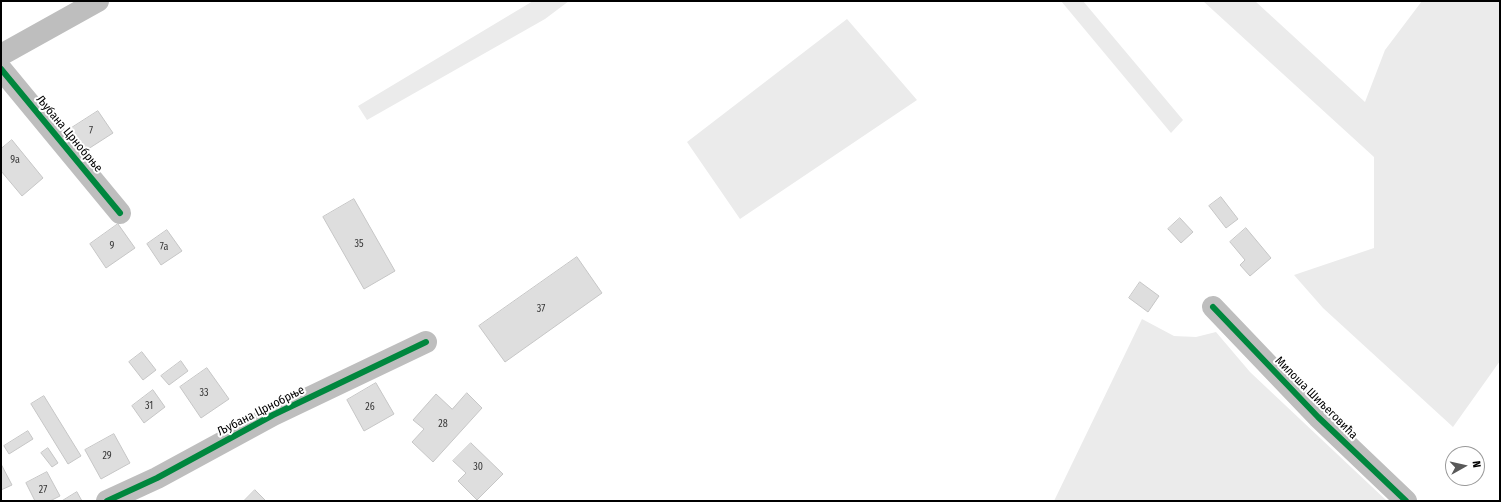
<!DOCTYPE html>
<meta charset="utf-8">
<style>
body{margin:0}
#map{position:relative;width:1501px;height:502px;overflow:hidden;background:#fff;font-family:"Fira Sans Condensed",sans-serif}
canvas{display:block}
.frame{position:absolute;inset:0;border:2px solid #000;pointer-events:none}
.north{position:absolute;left:1445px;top:446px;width:40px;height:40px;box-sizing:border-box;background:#fff;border:1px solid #999;border-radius:50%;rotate:82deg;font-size:11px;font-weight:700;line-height:16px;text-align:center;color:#000}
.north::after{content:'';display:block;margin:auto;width:14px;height:18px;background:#595959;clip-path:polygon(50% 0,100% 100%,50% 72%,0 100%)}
</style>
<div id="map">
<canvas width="1501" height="502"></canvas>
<div class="frame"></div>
<div class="north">N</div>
</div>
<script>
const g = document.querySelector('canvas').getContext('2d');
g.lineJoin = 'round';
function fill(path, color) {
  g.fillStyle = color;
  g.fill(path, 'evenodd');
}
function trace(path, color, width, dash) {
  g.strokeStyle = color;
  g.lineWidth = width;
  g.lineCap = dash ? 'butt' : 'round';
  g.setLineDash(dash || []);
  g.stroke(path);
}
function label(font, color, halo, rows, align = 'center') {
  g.font = font + ' "Fira Sans Condensed",sans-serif';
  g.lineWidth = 4;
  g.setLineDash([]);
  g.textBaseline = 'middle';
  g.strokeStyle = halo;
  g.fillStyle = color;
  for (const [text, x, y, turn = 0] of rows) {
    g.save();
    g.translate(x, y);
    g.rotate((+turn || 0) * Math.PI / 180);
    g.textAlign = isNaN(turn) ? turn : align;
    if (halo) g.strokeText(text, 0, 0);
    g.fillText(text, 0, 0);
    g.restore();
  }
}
const green = new Path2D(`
 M 533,1 L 569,1 L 545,19 L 367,120 L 358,106 Z
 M 1061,1 L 1083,1 L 1183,120 L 1171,133 Z
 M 1203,1 L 1255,1 L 1365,102 L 1385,50 L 1422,1 L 1500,1 L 1500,361 L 1453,427 L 1323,308 L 1294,275 L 1374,248 L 1374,157 Z
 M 847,19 L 917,100 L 740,219 L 687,142 Z
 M 1142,319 L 1174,336 L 1196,337 L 1216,332 L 1250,372 L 1387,501 L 1054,501 Z`);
const building = new Path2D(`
 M 98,111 L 113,133 L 85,151 L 70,129 Z
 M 12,140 L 43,178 L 22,196 L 1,171 L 1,149 Z
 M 1221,197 L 1238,219 L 1226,228 L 1209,206 Z
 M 354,199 L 395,271 L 364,289 L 323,217 Z
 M 1180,218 L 1193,232 L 1181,243 L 1168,229 Z
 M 118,224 L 135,248 L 106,268 L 90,244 Z
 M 1246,228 L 1271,258 L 1250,276 L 1240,265 L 1245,260 L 1230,242 Z
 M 167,230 L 182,251 L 161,265 L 147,244 Z
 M 577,257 L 602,293 L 505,362 L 479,326 Z
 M 1140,282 L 1159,296 L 1148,312 L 1129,298 Z
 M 142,352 L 156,370 L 143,380 L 129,362 Z
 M 181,361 L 188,371 L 169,385 L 161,376 Z
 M 207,368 L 229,399 L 201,418 L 180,387 Z
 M 376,383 L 394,414 L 364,431 L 347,400 Z
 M 153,390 L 165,407 L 144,423 L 132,406 Z
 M 467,393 L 482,408 L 433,462 L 412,442 L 424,429 L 413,420 L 436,394 L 452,409 Z
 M 44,396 L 81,456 L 68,464 L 31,404 Z
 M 28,431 L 33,439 L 9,454 L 4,446 Z
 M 114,434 L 130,463 L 101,479 L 85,450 Z
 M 471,443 L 503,474 L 477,500 L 458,481 L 466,473 L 453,461 Z
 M 48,448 L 58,463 L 52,467 L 41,453 Z
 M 1,464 L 12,485 L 1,490 Z
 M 47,472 L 60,496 L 50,501 L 35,501 L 26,483 Z
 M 255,490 L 266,501 L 244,501 Z
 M 77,492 L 82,501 L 62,501 Z`);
const minor = new Path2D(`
 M 1,55 L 98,1
 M 1,69 L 120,213
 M 1213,307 L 1318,417 L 1406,501
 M 107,501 L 157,478 L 273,415 L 426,342`);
const cycleway = new Path2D(`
 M 1,69 L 120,213
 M 1213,307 L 1318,417 L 1406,501
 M 107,501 L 157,478 L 273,415 L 426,342`);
const numberNames = [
 ["7",91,131],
 ["9a",15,160],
 ["35",359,244],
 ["9",112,246],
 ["7a",164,247],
 ["37",541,309],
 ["33",204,393],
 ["31",149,406],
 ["26",370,407],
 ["28",443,424],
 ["29",107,456],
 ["30",478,467],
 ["27",43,490]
];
const streetNames = [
 ["Љубана Црнобрње",69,134,50],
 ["Милоша Шиљеговића",1316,398,45],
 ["Љубана Црнобрње",261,411,-27]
];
fill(green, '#ebebeb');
fill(building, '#dedede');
trace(building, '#c6c6c6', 1);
trace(minor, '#bebebe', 22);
trace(cycleway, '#00873e', 6);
label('10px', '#383838', null, numberNames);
label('12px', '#000', '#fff', streetNames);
</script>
